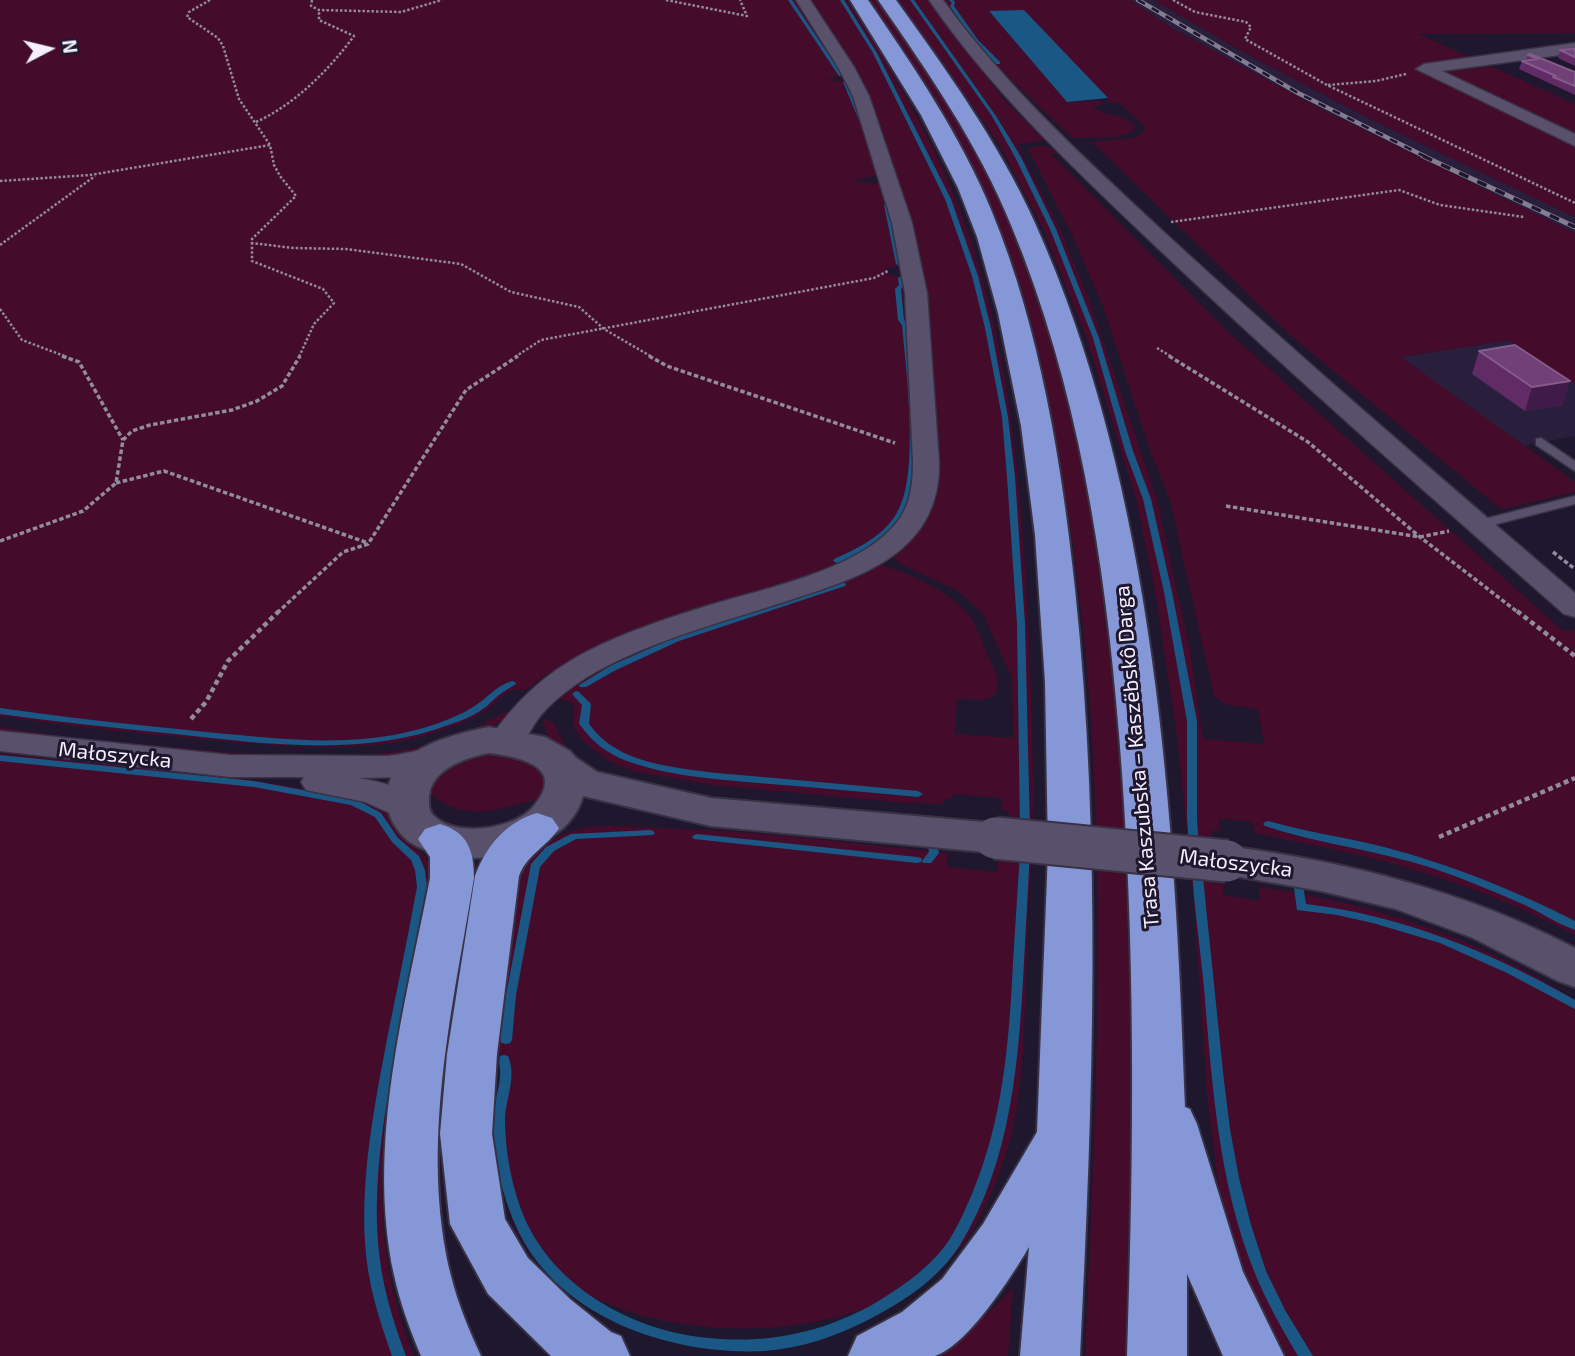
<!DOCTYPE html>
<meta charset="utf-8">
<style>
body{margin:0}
#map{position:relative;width:1575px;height:1356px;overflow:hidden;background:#1f172e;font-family:"Exo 2",sans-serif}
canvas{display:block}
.north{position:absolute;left:14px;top:14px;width:70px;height:70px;-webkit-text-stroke:5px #1f172e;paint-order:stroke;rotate:83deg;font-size:19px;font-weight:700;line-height:28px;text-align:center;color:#f3efff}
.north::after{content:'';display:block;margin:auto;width:24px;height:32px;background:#f3efff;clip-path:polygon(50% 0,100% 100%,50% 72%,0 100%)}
</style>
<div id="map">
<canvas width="1575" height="1356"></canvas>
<div class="north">N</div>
</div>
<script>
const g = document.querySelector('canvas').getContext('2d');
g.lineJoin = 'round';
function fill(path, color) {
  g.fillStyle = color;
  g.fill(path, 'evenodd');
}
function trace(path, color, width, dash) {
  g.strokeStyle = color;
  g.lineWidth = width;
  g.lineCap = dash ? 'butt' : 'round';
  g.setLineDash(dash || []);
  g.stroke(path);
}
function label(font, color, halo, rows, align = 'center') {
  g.font = font + ' "Exo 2",sans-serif';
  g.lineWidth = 6;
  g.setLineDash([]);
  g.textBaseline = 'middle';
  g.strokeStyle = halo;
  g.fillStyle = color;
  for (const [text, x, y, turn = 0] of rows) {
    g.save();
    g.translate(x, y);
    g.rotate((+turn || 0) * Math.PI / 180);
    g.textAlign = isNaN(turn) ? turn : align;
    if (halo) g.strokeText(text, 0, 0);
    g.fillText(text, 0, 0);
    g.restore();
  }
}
const built = new Path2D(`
 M 1130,0 L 1154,0 L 1234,47 L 1345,106 L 1575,217 L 1575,233 L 1321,109 L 1172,28 Z
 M 1509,340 L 1575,384 L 1575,436 L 1522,446 L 1400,357 Z`);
const green = new Path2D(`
 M 0,0 L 798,0 L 843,76 L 824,80 L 846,82 L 854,94 L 881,174 L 852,181 L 884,185 L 902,266 L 887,268 L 889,275 L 904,278 L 907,285 L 903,289 L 905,320 L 910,325 L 914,488 C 899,528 879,543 843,562 L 547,674 L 526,690 C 505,685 499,703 482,713 C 457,728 405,743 376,745 C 315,750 251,744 190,738 C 127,732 63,726 0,716 Z
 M 808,0 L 847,0 C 898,81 947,161 975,254 C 1014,380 1023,511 1029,642 C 1032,724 1036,807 1030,887 C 1024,962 1028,1039 1016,1113 C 1008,1157 990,1203 966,1241 C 875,1356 622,1356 528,1250 C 499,1204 495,1152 495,1099 C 503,1086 505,1072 498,1059 L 520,875 C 527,852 553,836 575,830 C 600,823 629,827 655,828 C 753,830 850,843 947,853 L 947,867 L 997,872 L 999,858 L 1006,858 L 1009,811 L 1002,810 L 1002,798 L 953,794 L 952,799 L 944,799 L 943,804 L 907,803 L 713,785 L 633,771 L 609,761 L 584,742 L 573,727 L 574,704 L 559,698 L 591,674 L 644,648 L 872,565 L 879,565 C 909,572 956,594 972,620 C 979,632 984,647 990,660 C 996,671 1002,685 994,696 L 982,700 L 957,699 L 955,734 L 1013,738 L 1012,678 L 983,614 L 958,591 L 899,563 L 891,554 L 916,528 L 902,201 Z
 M 869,0 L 877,0 C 925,70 972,140 1007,218 C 1068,355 1095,508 1111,657 C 1136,889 1132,1123 1126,1356 L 1085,1356 C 1099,1049 1115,733 1053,429 C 1037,351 1019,273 987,200 C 957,128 912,64 869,0 Z
 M 899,0 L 931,0 L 1002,98 L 1044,140 L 1017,145 L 1060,229 L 1088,297 L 1157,500 L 1190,651 L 1203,739 L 1264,744 L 1258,709 L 1228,705 L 1214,696 L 1170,500 L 1151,453 L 1102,304 L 1073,237 L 1028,149 L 1030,147 C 1042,146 1049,145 1057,153 L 1051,154 L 1229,333 L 1563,631 L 1575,630 L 1575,935 C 1484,887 1397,861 1297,842 C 1282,840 1270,835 1255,833 L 1253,822 L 1219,818 L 1220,830 L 1211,830 L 1216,880 L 1223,881 L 1223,895 L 1259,901 L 1259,887 C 1372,903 1479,938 1575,1000 L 1575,1356 L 1287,1356 L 1267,1323 L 1246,1278 L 1231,1233 L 1218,1183 L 1207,1095 L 1193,891 L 1177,736 L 1155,591 L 1137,503 L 1086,336 L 1043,229 L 1000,146 Z
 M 941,0 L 1130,0 L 1172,28 L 1321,109 L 1575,233 L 1575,384 L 1509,340 L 1401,357 L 1575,482 L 1575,492 L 1502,509 L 1496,505 L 1291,336 L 1092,142 L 1133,138 L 1144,132 L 1145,127 L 1119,103 L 1111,103 L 1024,10 L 989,11 L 1067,102 L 1097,101 L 1097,98 L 1103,104 L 1092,106 C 1108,119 1117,110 1135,126 L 1134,131 L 1118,137 L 1072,138 L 972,42 Z
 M 1154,0 L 1575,0 L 1575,33 L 1418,34 L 1575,104 L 1575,144 L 1571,145 L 1575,147 L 1575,217 C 1432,150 1288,82 1154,0 Z
 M 512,711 L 500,722 L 482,731 L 412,757 L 233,757 L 0,731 L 0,727 L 68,737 L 236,753 L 360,757 L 420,747 L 474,729 L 503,713 Z
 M 543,719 L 554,723 C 562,750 590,769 615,778 C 655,793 719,797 762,801 C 840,808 918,816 995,823 L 709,800 L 616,786 L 555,744 L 547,734 Z
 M 487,752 L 523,756 L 545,772 L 546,798 C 500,806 468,827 427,791 C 438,765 463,759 487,752 Z
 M 0,753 L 253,780 L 362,799 L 383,809 L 403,837 L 426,857 L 430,867 L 429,879 C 419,924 413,970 404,1015 C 381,1137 366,1237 414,1356 L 0,1356 Z
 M 1226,845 C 1352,860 1462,887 1575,949 L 1404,881 L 1347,867 Z
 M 1013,1288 L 1008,1356 L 940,1356 L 974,1327 Z`);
const water = new Path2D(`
 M 1024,10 L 1108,98 L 1067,102 L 989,11 Z`);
const stream = new Path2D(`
 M 788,0 L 792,0 L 843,76 L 839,76 Z
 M 840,0 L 844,0 L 877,53 L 951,199 L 978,276 L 991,328 L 1008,417 L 1015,477 L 1025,624 L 1030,830 L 1028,832 L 1022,832 L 1020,830 L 1017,624 L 1007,477 L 1002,417 L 985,328 L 972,276 L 945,199 L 873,53 Z
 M 910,0 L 914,0 L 996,116 L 1021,157 L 1056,229 L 1099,338 L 1133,451 L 1151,499 L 1172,592 L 1197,721 L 1197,819 L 1199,847 L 1198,849 L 1190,849 L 1189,847 L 1187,819 L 1187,721 L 1164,592 L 1143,499 L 1125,451 L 1093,338 L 1050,229 L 1015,157 L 992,116 Z
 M 949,0 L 953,0 L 955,2 L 954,6 L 978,40 L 1000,62 L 1000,64 L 996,64 L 974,42 L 950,6 L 952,3 Z
 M 843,82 L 847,83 L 864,124 L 860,123 Z
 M 887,203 L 890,205 L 902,264 L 899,266 L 896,264 L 884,205 Z
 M 901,276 L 904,278 L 905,285 L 901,289 L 904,320 L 908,325 C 912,372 927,465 908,508 C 896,535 864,554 837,563 L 833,561 L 834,559 C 857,549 881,537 895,516 C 921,479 906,371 902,325 L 898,320 L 895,289 L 899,285 L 898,278 Z
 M 839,582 L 842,582 L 846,584 L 845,586 L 679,641 L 616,670 L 586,687 L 580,687 L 579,685 L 610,666 L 673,638 Z
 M 512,681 L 515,682 L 516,684 C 512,687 507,689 503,692 C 497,696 492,701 487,706 C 477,714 466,719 454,723 C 364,758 268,744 175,734 C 116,728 58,722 0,714 L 0,708 C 69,718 138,725 206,732 C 272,738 338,747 403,733 C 426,728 452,720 473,707 C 487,699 495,686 512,681 Z
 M 576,691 L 579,692 L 591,704 L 589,724 C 599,738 614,749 631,756 C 664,769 716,773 752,776 C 807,781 863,786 918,791 L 923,794 L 918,797 C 865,792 812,787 758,783 C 715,779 668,776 627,761 C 608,754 592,742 581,726 L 579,724 L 582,705 L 572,694 Z
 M 0,755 L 254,781 L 357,800 L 381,813 L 398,838 L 419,856 L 425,870 L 427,887 C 418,936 409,985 399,1035 C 386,1103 373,1172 378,1242 C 381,1282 392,1319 406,1356 L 392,1356 C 379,1319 367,1282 365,1242 C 361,1172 375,1103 388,1034 C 398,985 408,936 417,887 L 415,870 L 411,860 L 392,842 L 375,817 L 351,805 L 254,787 L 0,761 Z
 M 1268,821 C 1306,832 1345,837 1384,847 C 1450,864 1514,890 1575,921 L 1575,930 C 1558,924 1543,914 1527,906 C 1496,892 1464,879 1432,868 C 1377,850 1319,844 1265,826 L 1263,824 L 1265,822 Z
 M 650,830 L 653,831 L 655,833 L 653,835 L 576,839 L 554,851 L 540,867 L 516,995 L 512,1040 L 510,1043 L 506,1044 L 502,1043 L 500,1040 L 506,995 L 531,864 L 546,847 L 571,834 Z
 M 697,834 L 917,857 L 921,858 L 922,860 L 921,862 L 917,863 L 694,839 L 692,837 L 694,835 Z
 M 933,844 L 937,845 L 939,853 L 931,863 L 923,863 L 922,861 L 929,852 L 928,847 L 929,845 Z
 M 1025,848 L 1029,849 L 1030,851 C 1028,888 1026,925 1024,962 C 1019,1059 1012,1160 960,1245 C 938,1280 901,1303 866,1321 C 834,1337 801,1348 765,1351 C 670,1356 555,1317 515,1224 C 501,1191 491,1151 494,1115 C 494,1102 499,1090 500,1077 C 501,1070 498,1063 500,1056 L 504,1055 L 508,1056 C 517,1077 506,1097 505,1119 C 505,1155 514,1201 532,1233 C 567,1295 640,1332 709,1338 C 766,1344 820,1333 870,1306 C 897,1290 925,1272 945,1246 C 956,1231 964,1212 972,1194 C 1003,1120 1009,1043 1013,963 C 1015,926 1018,888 1020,851 L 1021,849 Z
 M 1197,864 L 1201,866 L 1202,868 L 1224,1081 L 1230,1129 L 1239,1178 L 1251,1225 L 1266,1271 L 1285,1310 L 1313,1356 L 1298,1356 C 1282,1329 1266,1301 1254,1271 C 1218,1182 1212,1083 1204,988 C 1201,957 1197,927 1194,897 L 1192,868 L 1193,866 Z
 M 1299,884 L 1303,885 L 1306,904 C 1404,916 1489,951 1575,1000 L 1575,1009 L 1507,973 L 1440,943 L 1373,923 L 1337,915 L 1297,910 L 1294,888 L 1295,885 Z`);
const pathFar2 = new Path2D(`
 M 210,0 L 189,12 L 187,17 L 218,38 L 223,46 L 239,99 L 270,145 L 274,165 L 280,176 L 296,196 L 252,239 L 252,261 L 323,289 L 334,303 L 314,324 L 299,357
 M 312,0 L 311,6 L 319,10 L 401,12 L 442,0
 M 666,0 L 747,16 L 740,0
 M 1173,0 L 1195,12 L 1246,22 L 1251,27 L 1245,39 L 1327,85 L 1575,203
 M 1328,85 L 1376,81 L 1406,74
 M 256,122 C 294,105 329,70 354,36 L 319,20 L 319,10
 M 0,181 L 90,175 L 270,145
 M 1171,222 L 1399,190 L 1440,205 L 1524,217
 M 251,243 L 294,248 L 346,249 L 461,264 L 511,292 L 579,307 L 604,329 L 652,357
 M 0,245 L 95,176
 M 0,309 L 22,340 L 67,357
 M 1157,348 L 1172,357
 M 515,357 L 541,340 L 874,278 L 888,271`);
const pathFar1 = new Path2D(`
 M 62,356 L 79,362 L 123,440
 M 649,356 L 667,366 L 895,443
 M 1169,356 L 1308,442 L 1420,537 L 1519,613
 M 116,483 L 164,471 L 368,543
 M 1226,506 L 1420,537 L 1449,531
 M 0,541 L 83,511 L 116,483 L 123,440 L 132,431 L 150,425 L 232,410 L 257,401 L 282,386 L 300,356
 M 1553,552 L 1575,569
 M 277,613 L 343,552 L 368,544 L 466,390 L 518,356`);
const path = new Path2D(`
 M 1517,611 L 1575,656
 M 191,719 L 206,702 L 228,661 L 279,611
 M 1439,837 L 1575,778`);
const service = new Path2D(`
 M 1541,438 L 1575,461 L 1575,471 L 1536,445 L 1536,439 Z
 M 1575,496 L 1575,504 L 1477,529 L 1470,525 L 1472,522 Z`);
const minor = new Path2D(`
 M 796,0 L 810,0 L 854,67 L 869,96 L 912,223 L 927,293 L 939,462 C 940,502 924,534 891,557 C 859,579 820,590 784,602 C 728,620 672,635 619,660 C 591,673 561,692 541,715 C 533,724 526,743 515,748 C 508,751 502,749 494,747 L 489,740 C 514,702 546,673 586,652 C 625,632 668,618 710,605 C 766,588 865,569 900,518 C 911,502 913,481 913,462 L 905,293 L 892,223 L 853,96 L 838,67 Z
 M 929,0 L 943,0 C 1009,91 1095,168 1177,244 C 1307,363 1441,478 1575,593 L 1575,617 L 1564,614 C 1430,496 1296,379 1166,256 C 1082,176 995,96 929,0 Z
 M 1575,43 L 1575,53 L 1442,71 L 1575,134 L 1575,146 L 1416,69 L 1424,64 Z
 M 0,731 L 230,755 L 387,756 C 407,755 427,745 446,750 L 451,758 L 446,766 L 404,777 L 358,778 C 381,782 412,788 425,809 L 420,817 L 408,821 L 365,802 L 306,790 L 301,782 L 304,777 L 230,777 L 0,751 Z`);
const secondary = new Path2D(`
 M 489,727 L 545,737 L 570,751 L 575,757 L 597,772 L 711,798 L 995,823 L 1010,828 L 1017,838 L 1010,848 L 995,853 L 711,826 L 583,796 C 567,858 459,873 411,843 C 399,835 388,818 387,803 C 383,751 449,735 489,727 ZM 489,753 C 519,757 568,766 533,807 C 514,829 456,838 434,816 C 430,812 429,808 429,802 C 427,771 463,758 489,753 Z
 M 1227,846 C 1349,862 1465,891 1575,948 L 1575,987 L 1558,981 L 1473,938 L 1396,909 L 1321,891 L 1211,872 L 1205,861 L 1211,850 Z`);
const motorway = new Path2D(`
 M 850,0 L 868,0 C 914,67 961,136 992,212 C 1040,329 1062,465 1075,589 C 1102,844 1093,1100 1080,1356 L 1020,1356 L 1029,1247 C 1012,1276 968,1345 935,1356 C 922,1356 866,1356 848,1356 L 857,1336 L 902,1312 L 942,1279 L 983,1224 L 1037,1132 L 1048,851 L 1045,682 L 1035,535 L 1021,426 L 998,313 L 977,237 L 958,188 L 921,115 Z
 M 878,0 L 896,0 C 947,71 999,143 1035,223 C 1156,492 1175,816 1185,1107 L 1190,1109 L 1197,1124 L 1243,1272 L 1284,1356 L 1223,1356 L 1187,1274 L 1187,1356 L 1127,1356 C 1134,1149 1136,941 1119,734 C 1105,561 1078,386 1011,225 C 978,144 928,72 878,0 Z
 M 537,813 L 552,818 L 559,828 C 547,847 527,854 519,876 L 497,1054 L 492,1134 L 505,1219 L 528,1258 L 570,1299 L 611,1332 L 621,1336 L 630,1356 L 551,1356 L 488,1294 L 450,1224 L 440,1134 L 447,1054 L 475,876 C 486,846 506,822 537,813 Z
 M 440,824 C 468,832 474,851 474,878 C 453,1007 419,1146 451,1276 C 458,1304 469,1330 481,1356 L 421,1356 C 410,1330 400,1303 394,1275 C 366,1144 405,1007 430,878 L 430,857 L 418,839 L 425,829 Z`);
const railFar1 = new Path2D(`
 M 1138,0 L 1298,93 L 1426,157`);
const rail = new Path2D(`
 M 1423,156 L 1575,227`);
const secondaryBridge = new Path2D(`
 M 995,838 L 1227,861`);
const wall = new Path2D(`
 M 1575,49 L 1575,66 L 1558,58 L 1560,50 Z
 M 1528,55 L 1575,72 L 1575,95 L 1519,69 L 1522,61 L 1526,60 Z
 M 1479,351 L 1563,405 L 1525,411 L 1472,374 Z`);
const shadedWall = new Path2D(`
 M 1570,381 L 1563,405 L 1525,411 L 1532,387 Z`);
const building = new Path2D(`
 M 1575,49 L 1575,57 L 1560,50 Z
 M 1530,54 L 1575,72 L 1575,86 L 1553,77 L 1556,76 L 1522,61 L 1538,59 L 1528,55 Z
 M 1515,345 L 1570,381 L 1532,387 L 1479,351 Z`);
const streetNames = [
 ["Małoszycka",115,755,6],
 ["Trasa Kaszubska – Kaszëbskô Darga",1137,757,-95],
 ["Małoszycka",1236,863,7]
];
fill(built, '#291f3c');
fill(green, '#450b2b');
fill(water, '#1b5784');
fill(stream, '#1b5784');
trace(service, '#383244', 3);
trace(minor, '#383244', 3);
trace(secondary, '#383244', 4);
trace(motorway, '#383244', 4);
trace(pathFar2, '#918b9e', 2.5, [2.5, 2]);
trace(pathFar1, '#918b9e', 3.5, [4.5, 2.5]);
trace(path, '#918b9e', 4.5, [5, 3.5]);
fill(service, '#59506c');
fill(minor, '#59506c');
fill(secondary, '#59506c');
fill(motorway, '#8597d6');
trace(railFar1, '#837d90', 4.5);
trace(rail, '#837d90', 5);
trace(railFar1, '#1f172e', 2.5, [8]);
trace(rail, '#1f172e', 3.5, [10]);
trace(secondaryBridge, '#383244', 45, []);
trace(secondaryBridge, '#59506c', 41);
fill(wall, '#612b66');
fill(shadedWall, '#401a48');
fill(building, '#714076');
trace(building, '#855b8c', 2);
label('21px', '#f3efff', '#1f172e', streetNames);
</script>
